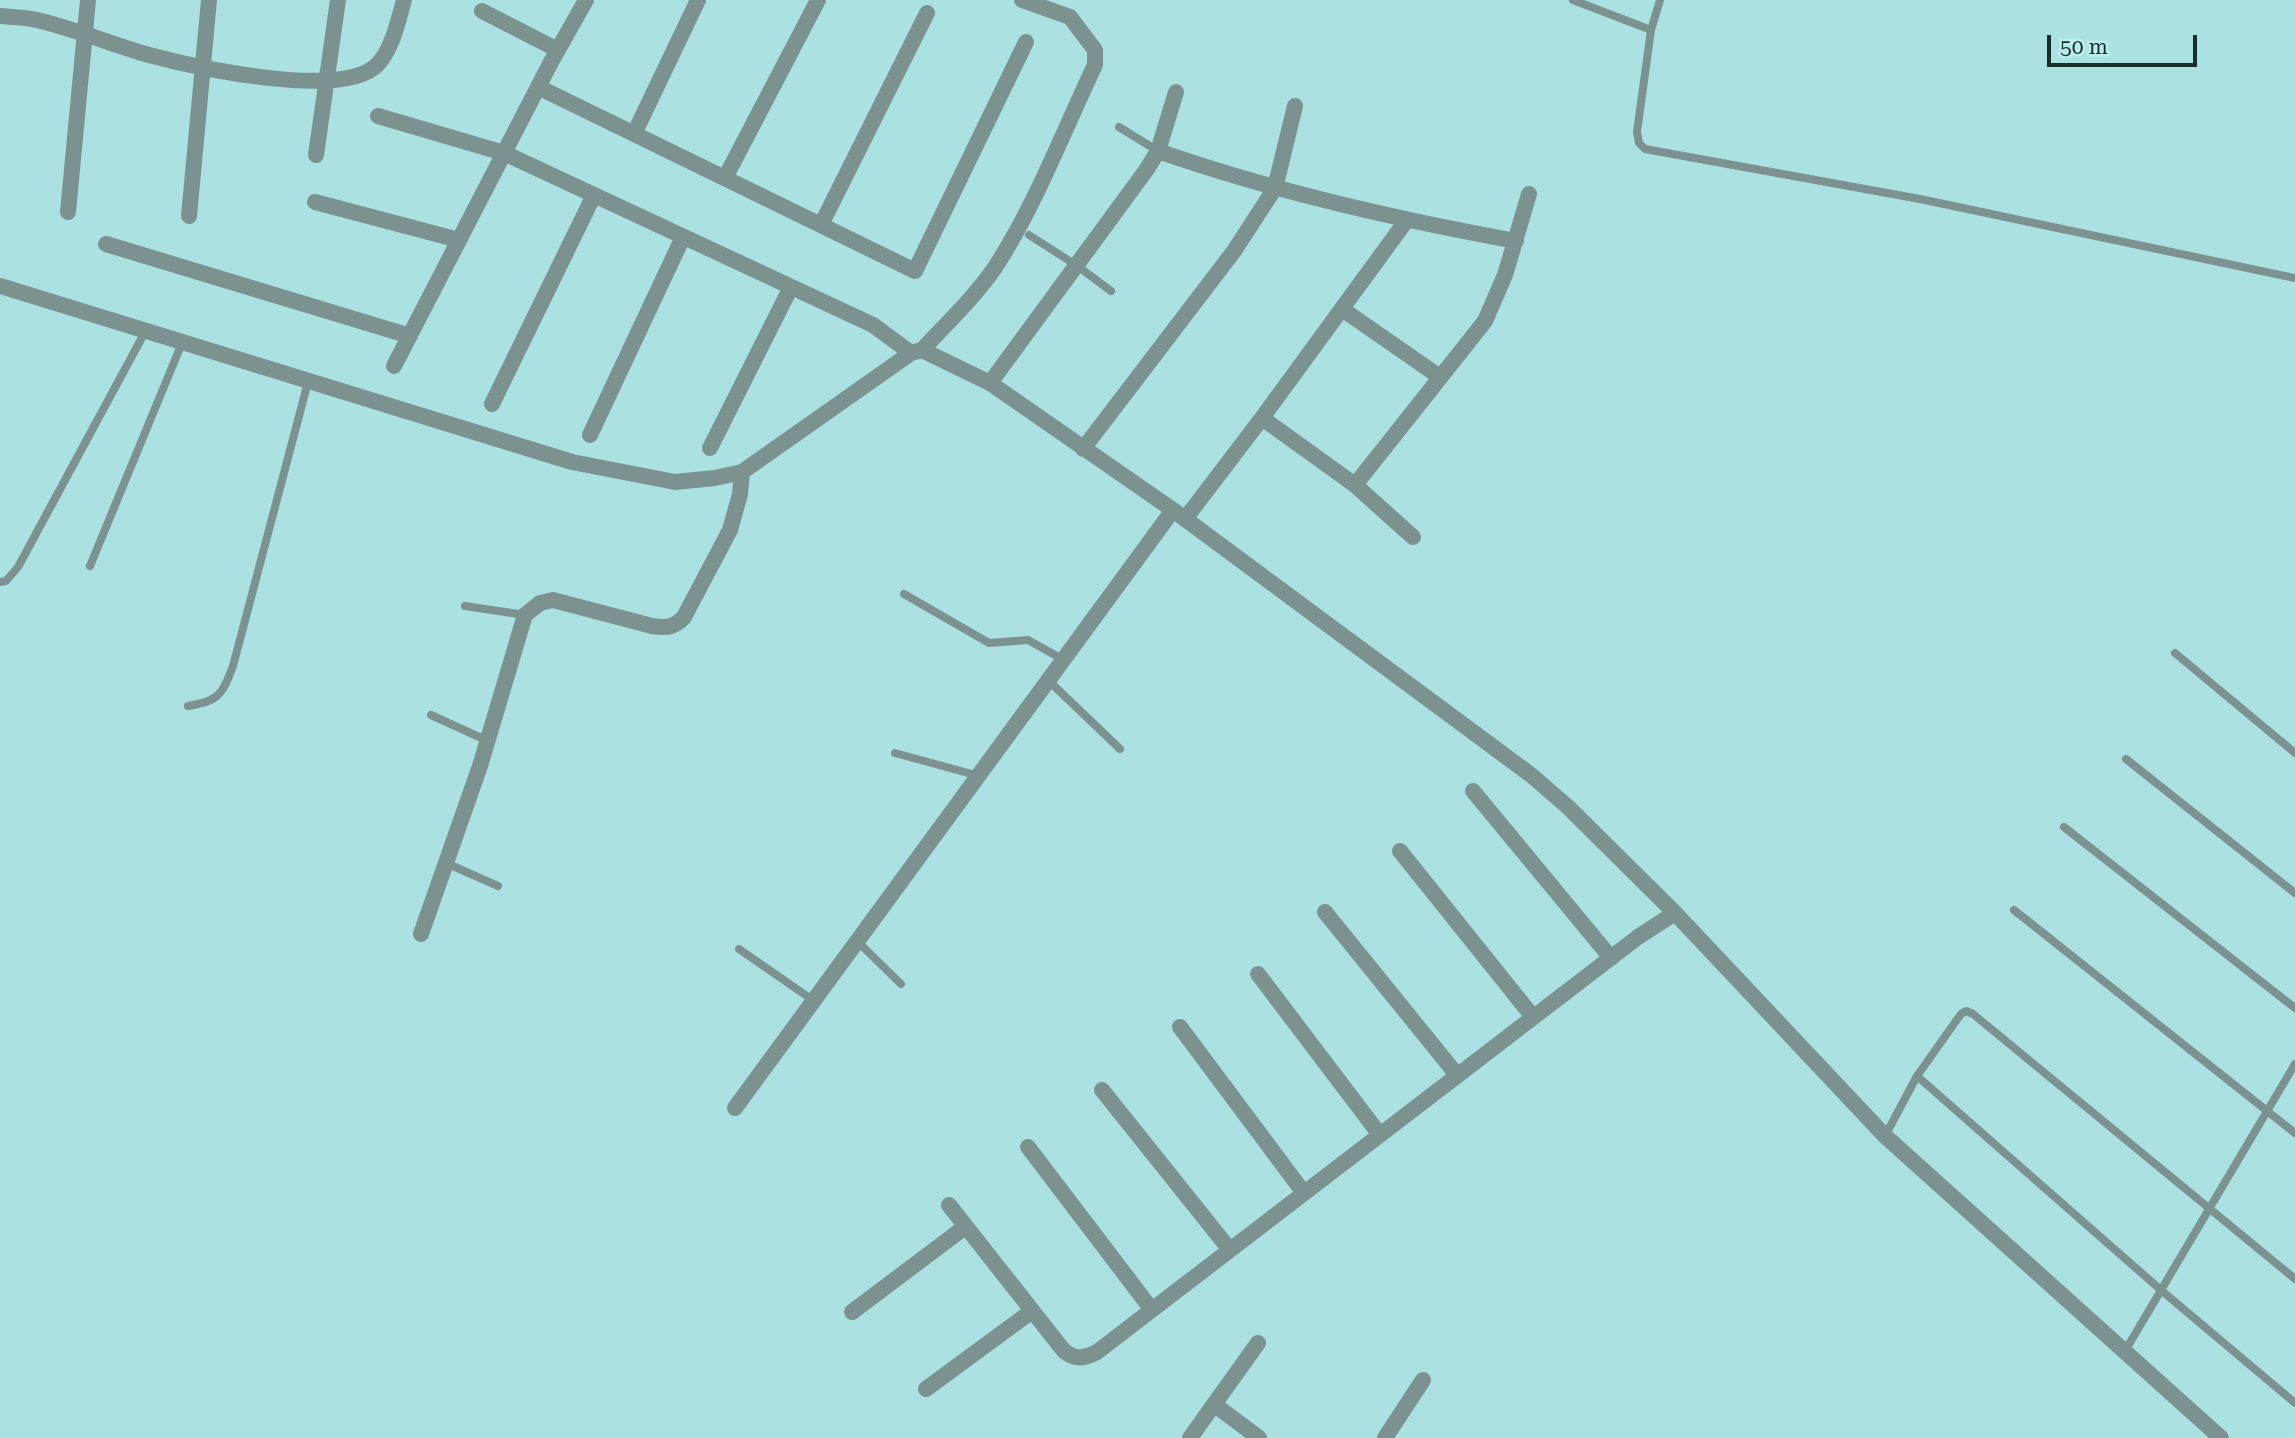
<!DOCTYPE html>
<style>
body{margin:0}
#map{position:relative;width:2295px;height:1438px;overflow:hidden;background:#abe2e1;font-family:"Roboto Serif",serif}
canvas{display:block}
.scale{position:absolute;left:2047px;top:35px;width:150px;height:32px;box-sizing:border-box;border:4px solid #172d2c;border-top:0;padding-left:9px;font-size:21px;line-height:24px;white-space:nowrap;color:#172d2c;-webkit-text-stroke:5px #b8efee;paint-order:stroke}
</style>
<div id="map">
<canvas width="2295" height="1438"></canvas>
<div class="scale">50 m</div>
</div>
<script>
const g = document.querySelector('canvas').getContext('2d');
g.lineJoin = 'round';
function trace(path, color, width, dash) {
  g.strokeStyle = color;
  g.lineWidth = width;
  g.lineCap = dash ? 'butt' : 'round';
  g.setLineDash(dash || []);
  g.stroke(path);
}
const service = new Path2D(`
 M 1573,0 L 1651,30 L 1637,132 L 1639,143 L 1645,149 L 1920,199 L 2295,278
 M 1651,30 L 1660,0
 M 1119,127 L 1158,151
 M 1029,235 L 1076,265 L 1111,291
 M 90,566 L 182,343
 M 0,582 L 6,581 L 18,567 L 145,332
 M 904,594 L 989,643 L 1028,640 L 1064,660
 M 465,606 L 525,615
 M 2175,653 L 2295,753
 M 1049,681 L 1120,749
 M 188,706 C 219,701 222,695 233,666 L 308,382
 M 431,715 L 488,741
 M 895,753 L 979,776
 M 2126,759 L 2295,893
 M 2064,827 L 2295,1008
 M 446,863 L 498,886
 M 2014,910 L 2295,1133
 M 858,942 L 901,984
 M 739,949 L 814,1001
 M 1885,1136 L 1917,1076
 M 2295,1279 L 1973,1014 L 1966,1011 L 1961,1014 L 1917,1076 L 2162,1291 L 2295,1403
 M 2125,1351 L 2295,1064`);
const minor = new Path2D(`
 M 482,11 L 558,50
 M 0,16 C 12,17 25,17 37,20 C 75,29 111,44 149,55 C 194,67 344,101 378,64 C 393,47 398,21 404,0
 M 538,87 L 915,271 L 1026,42
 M 378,116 L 504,153 L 873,325 L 911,353
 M 634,134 L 698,0
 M 1158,151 C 1275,192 1395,219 1516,241
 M 316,155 L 338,0
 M 725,178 L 818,0
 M 315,202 L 459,240
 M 68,212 L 88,0
 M 189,216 L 209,0
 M 821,225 L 927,13
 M 106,244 L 410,336
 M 0,286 L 572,462 L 675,482 L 715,478 L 742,472 L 911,353 L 922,350 C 947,323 975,297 996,266 C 1036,204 1063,132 1095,65 L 1095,50 L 1070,17 L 1022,0
 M 1342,309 L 1440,377
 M 922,350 L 990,383 L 1173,510 L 1531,775 L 1568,807 L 1675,913 L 1885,1136 L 2221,1438
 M 394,366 L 551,62 L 586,0
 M 990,383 L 1147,169 L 1158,151 L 1176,92
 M 492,404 L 594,195
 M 1262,418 L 1355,485 L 1413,537
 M 590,435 L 683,237
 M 710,448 L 791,287
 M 1083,449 L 1234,251 L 1275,188 L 1295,106
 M 1355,485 L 1485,321 L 1505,275 L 1529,194
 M 1185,519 L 1262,418 L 1406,221
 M 1473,791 L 1611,958
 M 1400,851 L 1533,1017
 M 1325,912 L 1457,1075
 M 421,934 L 480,766 L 525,615 L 540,603 L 553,600 L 652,626 C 666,628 674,628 684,617 L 730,530 L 740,494 L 742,472
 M 1258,974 L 1380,1135
 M 1180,1027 L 1304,1193
 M 1102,1090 L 1230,1250
 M 735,1108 L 1173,510
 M 1028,1147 L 1152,1310
 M 949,1205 L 1064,1351 C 1076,1360 1083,1359 1097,1352 L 1638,937 L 1675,913
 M 852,1312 L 965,1227
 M 926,1389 L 1032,1311
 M 1215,1405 L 1259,1438
 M 1190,1438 L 1258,1343
 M 1385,1438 L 1423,1380`);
trace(service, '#7c9291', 8);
trace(minor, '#7c9291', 16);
</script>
